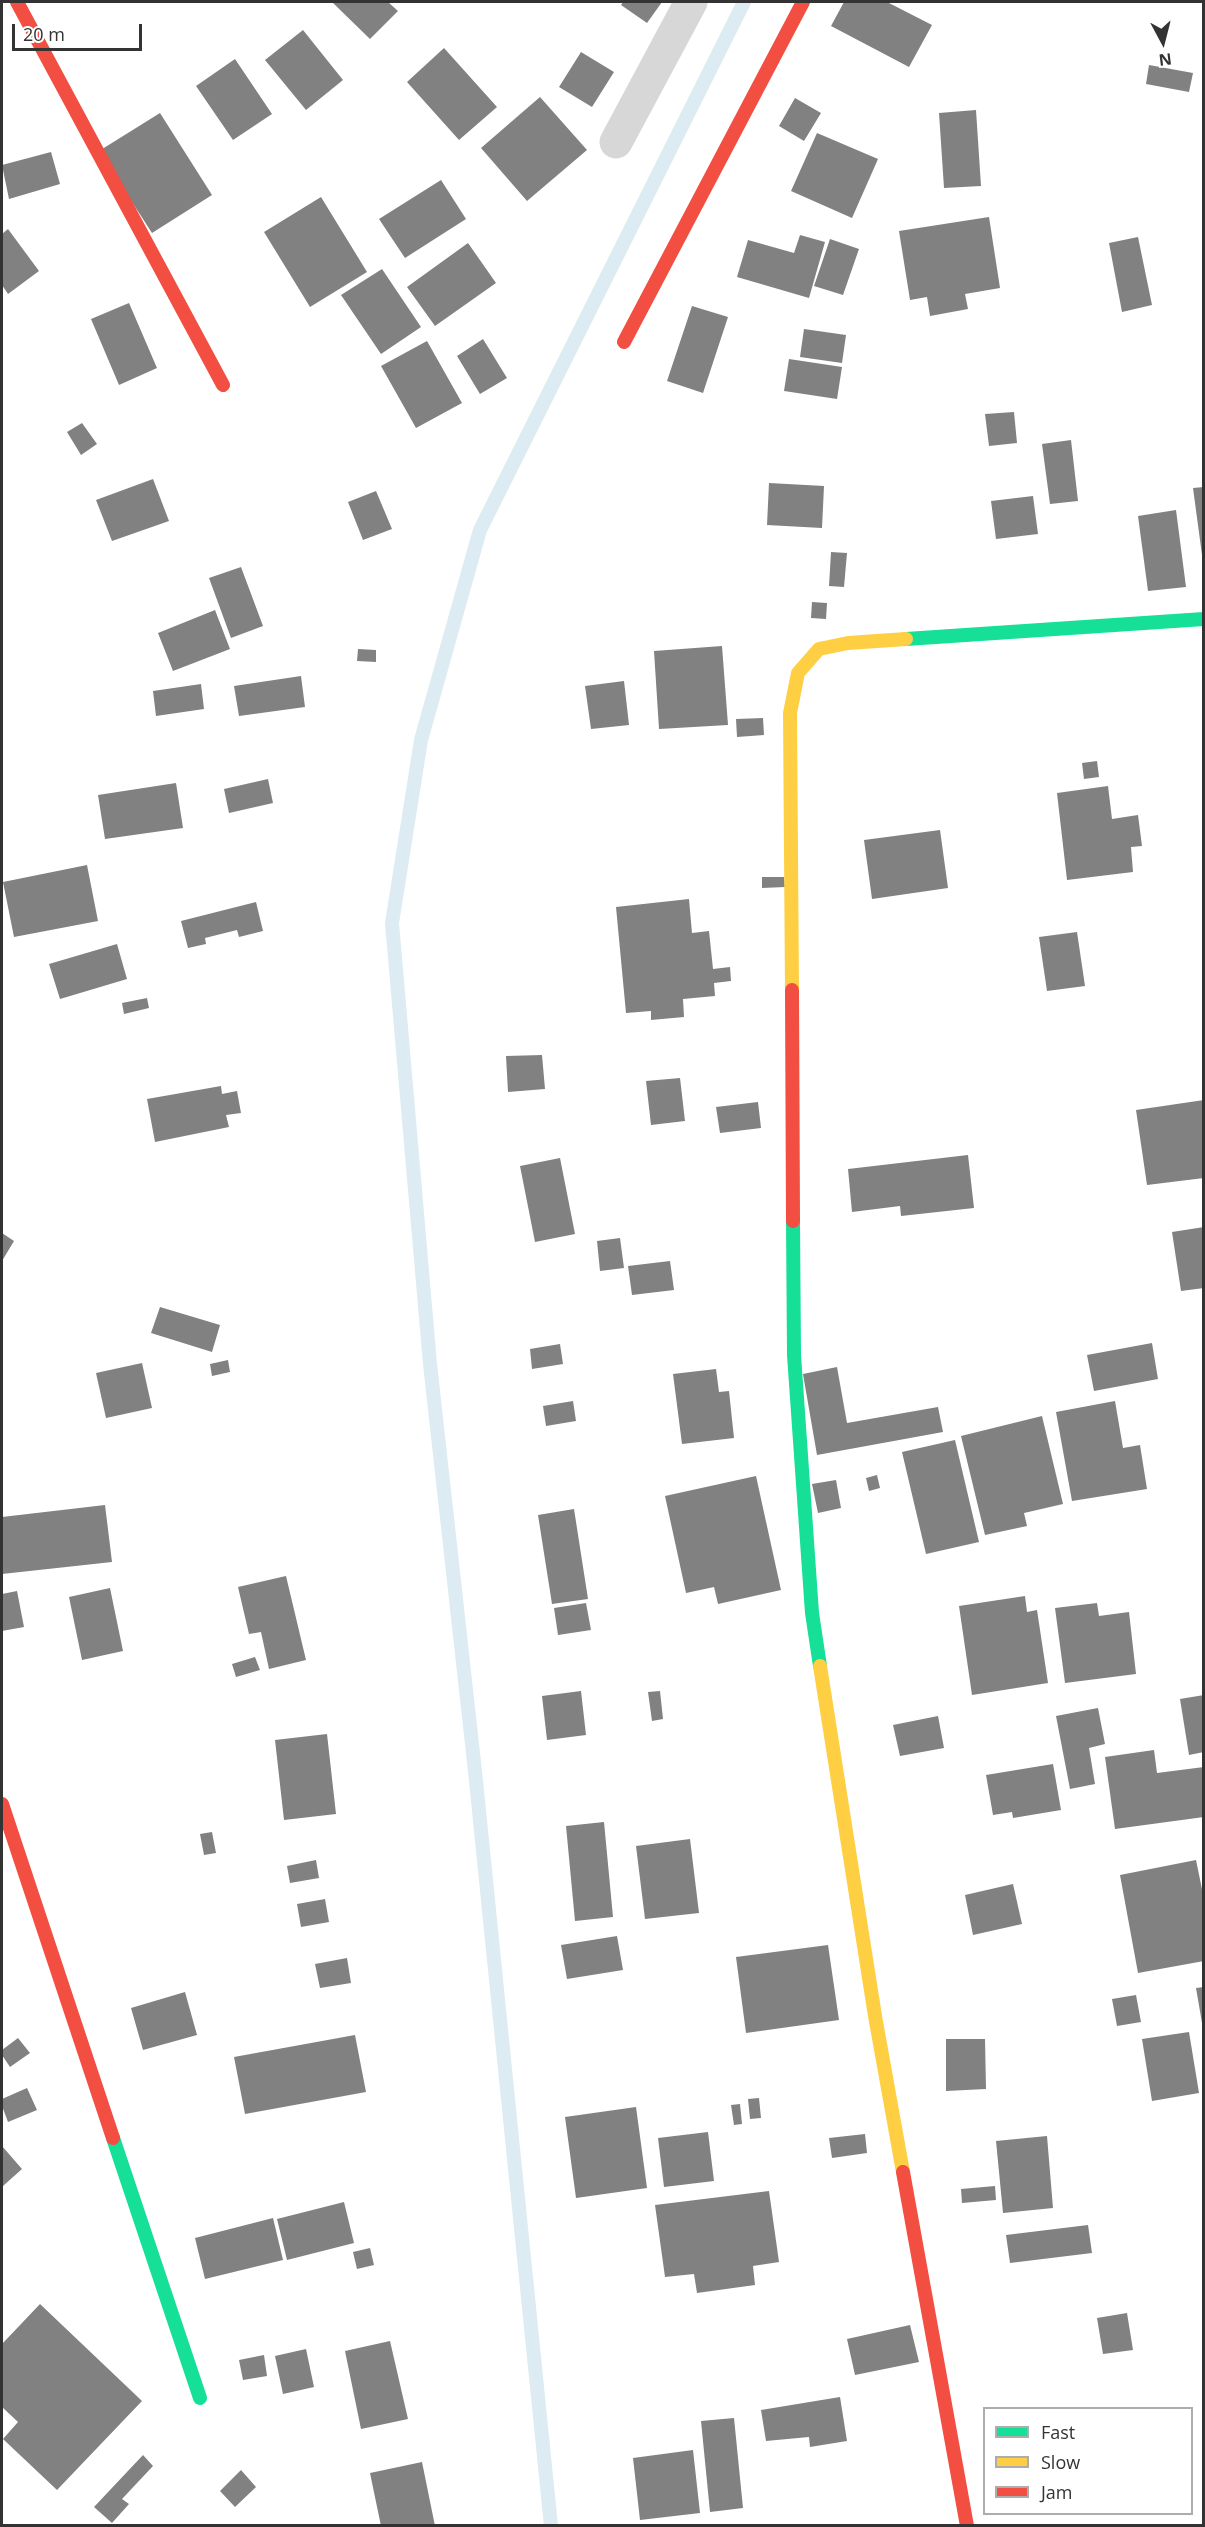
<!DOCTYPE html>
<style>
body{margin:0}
#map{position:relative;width:1205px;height:2527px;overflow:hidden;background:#fff;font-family:"Open Sans",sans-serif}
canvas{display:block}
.frame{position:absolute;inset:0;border:3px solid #333;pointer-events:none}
.legend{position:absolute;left:983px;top:2407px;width:210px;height:108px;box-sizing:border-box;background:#fff;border:2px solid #adadad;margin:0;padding:8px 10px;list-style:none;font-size:18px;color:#333}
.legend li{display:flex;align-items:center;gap:12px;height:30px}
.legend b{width:30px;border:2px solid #adadad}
.north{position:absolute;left:1133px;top:12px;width:60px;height:60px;-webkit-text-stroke:4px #fff;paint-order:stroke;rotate:173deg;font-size:16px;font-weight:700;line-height:24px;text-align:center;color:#333}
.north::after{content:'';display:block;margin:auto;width:21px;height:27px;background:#333;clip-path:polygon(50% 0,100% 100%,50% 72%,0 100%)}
.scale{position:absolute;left:12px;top:24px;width:130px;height:27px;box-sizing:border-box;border:3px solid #333;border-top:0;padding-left:8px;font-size:18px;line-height:21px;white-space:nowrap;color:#333;-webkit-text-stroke:4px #fff;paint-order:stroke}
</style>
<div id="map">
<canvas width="1205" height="2527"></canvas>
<div class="frame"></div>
<ul class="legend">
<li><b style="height:8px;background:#16e098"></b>Fast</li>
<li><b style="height:8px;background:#ffcf43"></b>Slow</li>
<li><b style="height:8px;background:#f24e42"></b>Jam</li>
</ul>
<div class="north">N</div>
<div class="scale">20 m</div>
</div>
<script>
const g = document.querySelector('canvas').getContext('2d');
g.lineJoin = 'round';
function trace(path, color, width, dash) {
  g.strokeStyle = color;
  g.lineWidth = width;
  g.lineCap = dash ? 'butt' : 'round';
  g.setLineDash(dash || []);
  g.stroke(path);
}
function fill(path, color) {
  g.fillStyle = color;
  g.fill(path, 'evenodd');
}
const stream = new Path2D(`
 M 551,2526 L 475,1771 L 430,1364 L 392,923 L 421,740 L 480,530 L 744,2`);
const building = new Path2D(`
 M 332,2 L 388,2 L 398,11 L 370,39 Z
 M 623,2 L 662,2 L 647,23 L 621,5 Z
 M 844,2 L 887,2 L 932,25 L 909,67 L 831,26 Z
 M 303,30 L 343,80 L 306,110 L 265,60 Z
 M 444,48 L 497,107 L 459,140 L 407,82 Z
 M 581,52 L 614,72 L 592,107 L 559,87 Z
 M 235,59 L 272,114 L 233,140 L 196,86 Z
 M 1149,65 L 1193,73 L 1189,92 L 1146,84 Z
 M 540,97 L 587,150 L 527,201 L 481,148 Z
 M 795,98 L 821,113 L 804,141 L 779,126 Z
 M 976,110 L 981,186 L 944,188 L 939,113 Z
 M 160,113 L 212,195 L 152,233 L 99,151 Z
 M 817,133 L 878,159 L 852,218 L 791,191 Z
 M 51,152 L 60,184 L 9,199 L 2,165 Z
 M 441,180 L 466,219 L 405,258 L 379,219 Z
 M 321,197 L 367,272 L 310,307 L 264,232 Z
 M 989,217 L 1000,288 L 965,294 L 968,309 L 930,316 L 927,297 L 910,300 L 899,231 Z
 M 8,229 L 39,271 L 8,294 L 2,285 L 2,234 Z
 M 800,235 L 825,242 L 809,298 L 737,277 L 748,240 L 794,253 Z
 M 1138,237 L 1152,305 L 1122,312 L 1109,243 Z
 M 830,239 L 859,249 L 843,295 L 814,286 Z
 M 468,243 L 496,283 L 435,326 L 407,287 Z
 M 382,269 L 421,327 L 381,354 L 341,295 Z
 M 129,303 L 157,368 L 119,385 L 91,319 Z
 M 692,306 L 728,317 L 703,393 L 667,381 Z
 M 804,329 L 846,335 L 842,363 L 800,357 Z
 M 483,339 L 507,378 L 480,394 L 457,356 Z
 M 427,341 L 462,403 L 416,428 L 381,366 Z
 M 789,359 L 842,367 L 837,399 L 784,391 Z
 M 1014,412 L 1017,443 L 989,446 L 985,414 Z
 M 82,423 L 97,444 L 81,455 L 67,432 Z
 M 1071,440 L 1078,501 L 1050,504 L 1042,444 Z
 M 153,479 L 169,521 L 112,541 L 96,500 Z
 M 769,483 L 824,486 L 822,528 L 767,525 Z
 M 1204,487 L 1204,555 L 1202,555 L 1193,488 Z
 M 376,491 L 392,529 L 363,540 L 348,502 Z
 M 1033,496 L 1038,534 L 996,539 L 991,501 Z
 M 1176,510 L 1186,587 L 1148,591 L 1138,516 Z
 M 831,552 L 847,553 L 844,587 L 829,586 Z
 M 241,567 L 263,626 L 231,638 L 209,578 Z
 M 812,602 L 827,603 L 826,619 L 811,618 Z
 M 215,610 L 230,649 L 173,671 L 158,633 Z
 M 722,646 L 728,725 L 659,729 L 654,651 Z
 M 358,649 L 376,650 L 376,662 L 357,661 Z
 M 301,676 L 305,707 L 239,716 L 234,686 Z
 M 624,681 L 629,725 L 591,729 L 585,686 Z
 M 201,684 L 204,709 L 156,716 L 153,691 Z
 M 763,718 L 764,735 L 737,737 L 736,719 Z
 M 1097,761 L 1099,777 L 1084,779 L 1082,763 Z
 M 268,779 L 273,803 L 229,813 L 224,789 Z
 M 176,783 L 183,828 L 105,839 L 98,795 Z
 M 1108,786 L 1112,819 L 1138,815 L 1142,846 L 1131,847 L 1133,872 L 1067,880 L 1057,793 Z
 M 940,830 L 948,888 L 872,899 L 864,840 Z
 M 87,865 L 98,921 L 14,937 L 3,882 Z
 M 762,877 L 784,877 L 785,887 L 762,888 Z
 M 689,899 L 692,933 L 709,931 L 713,969 L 730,967 L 731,981 L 714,983 L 715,996 L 683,999 L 684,1017 L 651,1020 L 651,1011 L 626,1013 L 616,907 Z
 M 256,902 L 263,931 L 239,937 L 237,930 L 205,938 L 206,944 L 188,948 L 181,921 Z
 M 1077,932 L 1085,986 L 1047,991 L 1039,937 Z
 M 117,944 L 127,979 L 60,999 L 49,964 Z
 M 147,998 L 149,1008 L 124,1014 L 122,1003 Z
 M 542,1055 L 545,1089 L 508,1092 L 506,1056 Z
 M 680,1078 L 685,1121 L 651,1125 L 646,1081 Z
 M 221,1086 L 222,1094 L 237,1091 L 241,1113 L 226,1115 L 229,1127 L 155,1142 L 147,1099 Z
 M 1204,1100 L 1204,1178 L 1147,1185 L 1136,1110 Z
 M 758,1102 L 761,1128 L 720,1133 L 716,1107 Z
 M 968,1155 L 974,1208 L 901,1216 L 900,1206 L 852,1212 L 848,1169 Z
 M 560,1158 L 575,1234 L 535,1242 L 520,1166 Z
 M 1204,1227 L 1204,1288 L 1181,1291 L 1172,1232 Z
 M 2,1233 L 14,1241 L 2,1261 Z
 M 620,1238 L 624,1268 L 600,1271 L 597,1241 Z
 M 670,1261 L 674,1290 L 632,1295 L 628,1266 Z
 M 160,1307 L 220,1325 L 212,1352 L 151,1333 Z
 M 1152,1343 L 1158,1379 L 1094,1391 L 1087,1355 Z
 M 560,1344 L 563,1364 L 532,1369 L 530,1349 Z
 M 228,1360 L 230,1372 L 212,1376 L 210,1364 Z
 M 142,1363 L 152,1408 L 106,1418 L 96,1373 Z
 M 837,1367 L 847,1423 L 938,1407 L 943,1432 L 817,1455 L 803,1374 Z
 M 716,1369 L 719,1392 L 729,1391 L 734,1438 L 682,1444 L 673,1374 Z
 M 573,1401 L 576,1421 L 546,1426 L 543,1406 Z
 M 1115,1401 L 1123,1448 L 1140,1445 L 1147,1489 L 1072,1501 L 1056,1412 Z
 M 1042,1416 L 1063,1504 L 1024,1513 L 1027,1526 L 985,1535 L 961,1436 Z
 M 955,1440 L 979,1542 L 926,1554 L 902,1452 Z
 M 877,1475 L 880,1488 L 869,1491 L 866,1478 Z
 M 756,1476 L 781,1590 L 718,1604 L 714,1587 L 686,1593 L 665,1496 Z
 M 836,1480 L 841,1508 L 818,1513 L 812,1484 Z
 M 105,1505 L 112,1562 L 2,1574 L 2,1517 Z
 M 574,1509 L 588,1599 L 552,1604 L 538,1515 Z
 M 286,1576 L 306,1660 L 269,1669 L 261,1632 L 249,1634 L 238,1587 Z
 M 110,1588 L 123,1651 L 82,1660 L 69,1597 Z
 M 17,1591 L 24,1627 L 2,1631 L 2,1594 Z
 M 1025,1596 L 1027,1612 L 1037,1610 L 1048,1683 L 972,1695 L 959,1606 Z
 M 586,1603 L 591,1630 L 558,1635 L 554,1608 Z
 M 1097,1603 L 1099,1616 L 1129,1612 L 1136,1674 L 1065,1683 L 1055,1608 Z
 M 255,1657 L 260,1670 L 236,1677 L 232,1664 Z
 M 581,1691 L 586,1735 L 547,1740 L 542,1696 Z
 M 660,1691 L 663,1719 L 652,1721 L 648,1692 Z
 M 1204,1695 L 1204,1752 L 1189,1755 L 1180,1699 Z
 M 1098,1708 L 1105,1744 L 1089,1748 L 1095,1784 L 1070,1789 L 1056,1716 Z
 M 938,1716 L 944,1748 L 900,1756 L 893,1725 Z
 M 327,1734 L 336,1814 L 284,1820 L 275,1740 Z
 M 1154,1750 L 1157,1773 L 1204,1767 L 1204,1817 L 1115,1829 L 1105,1757 Z
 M 1053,1764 L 1061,1810 L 1013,1818 L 1012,1812 L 993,1815 L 986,1775 Z
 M 604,1822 L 613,1917 L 575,1921 L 566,1826 Z
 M 212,1832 L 216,1853 L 204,1855 L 200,1834 Z
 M 690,1839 L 699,1913 L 645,1919 L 636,1846 Z
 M 316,1860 L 319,1878 L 290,1883 L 287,1866 Z
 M 1196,1860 L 1204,1899 L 1204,1961 L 1138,1973 L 1120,1875 Z
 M 1013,1884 L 1022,1924 L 973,1935 L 965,1895 Z
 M 325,1899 L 329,1922 L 301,1927 L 297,1904 Z
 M 617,1936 L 623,1970 L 567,1979 L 561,1945 Z
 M 828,1945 L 839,2020 L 746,2033 L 736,1957 Z
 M 347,1958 L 351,1983 L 320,1988 L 315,1964 Z
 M 1204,1987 L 1204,2023 L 1202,2023 L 1196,1988 Z
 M 185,1992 L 197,2035 L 143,2050 L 131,2008 Z
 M 1136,1995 L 1141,2022 L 1117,2026 L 1112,1999 Z
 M 1189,2032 L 1199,2093 L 1152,2101 L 1142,2039 Z
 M 355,2035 L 366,2092 L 245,2114 L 234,2057 Z
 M 18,2038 L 30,2053 L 10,2067 L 2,2055 L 2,2050 Z
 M 946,2039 L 985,2039 L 986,2089 L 946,2091 Z
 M 27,2088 L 37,2110 L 8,2122 L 2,2106 L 2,2099 Z
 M 759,2098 L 761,2118 L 750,2119 L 748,2099 Z
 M 740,2104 L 742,2124 L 734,2125 L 731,2105 Z
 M 636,2107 L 647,2188 L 576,2198 L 565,2117 Z
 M 708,2132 L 714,2181 L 664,2187 L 658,2138 Z
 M 865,2134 L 867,2153 L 832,2158 L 829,2138 Z
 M 1047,2136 L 1053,2208 L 1003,2213 L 996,2141 Z
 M 2,2146 L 22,2169 L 3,2186 L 2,2184 Z
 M 995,2186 L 996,2200 L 962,2203 L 961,2189 Z
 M 769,2191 L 779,2262 L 753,2266 L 755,2285 L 697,2293 L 694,2274 L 665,2277 L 655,2205 Z
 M 344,2202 L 354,2243 L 287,2260 L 277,2219 Z
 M 273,2218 L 283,2260 L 205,2279 L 195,2238 Z
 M 1088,2225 L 1092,2253 L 1010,2263 L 1006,2235 Z
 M 370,2248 L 374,2265 L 357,2269 L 353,2252 Z
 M 40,2304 L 142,2401 L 57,2490 L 3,2439 L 18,2422 L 2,2407 L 2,2344 Z
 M 1127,2313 L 1133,2350 L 1103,2354 L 1097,2318 Z
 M 910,2325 L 919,2362 L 855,2375 L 847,2339 Z
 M 390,2341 L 408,2419 L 361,2429 L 345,2351 Z
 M 306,2349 L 314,2387 L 283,2394 L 275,2356 Z
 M 264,2355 L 267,2376 L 243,2380 L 239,2360 Z
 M 840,2397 L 847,2441 L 810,2447 L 809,2437 L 766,2441 L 761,2410 Z
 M 734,2418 L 743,2508 L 710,2512 L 701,2421 Z
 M 693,2450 L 700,2513 L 640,2520 L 633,2458 Z
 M 143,2455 L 153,2466 L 122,2499 L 129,2504 L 112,2523 L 94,2507 Z
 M 422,2462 L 435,2526 L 381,2526 L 370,2473 Z
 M 241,2470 L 256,2487 L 235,2507 L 220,2491 Z`);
const street = new Path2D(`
 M 616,142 L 691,2`);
const fast = new Path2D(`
 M 906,639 L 1204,619
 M 793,1221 L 794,1355 L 812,1613 L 820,1666
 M 113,2138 L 200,2398`);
const slow = new Path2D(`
 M 792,990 L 790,713 L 798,673 L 819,649 L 848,643 L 906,639
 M 820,1666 L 875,2016 L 903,2172`);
const jam = new Path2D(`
 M 17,2 L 223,385
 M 624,342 L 803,2
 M 792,990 L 793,1221
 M 2,1804 L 113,2138
 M 903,2172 L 967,2526`);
trace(stream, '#ddebf3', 14);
fill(building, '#818181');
trace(street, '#d7d7d7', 33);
trace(fast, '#16e098', 14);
trace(slow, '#ffcf43', 14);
trace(jam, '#f24e42', 14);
</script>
